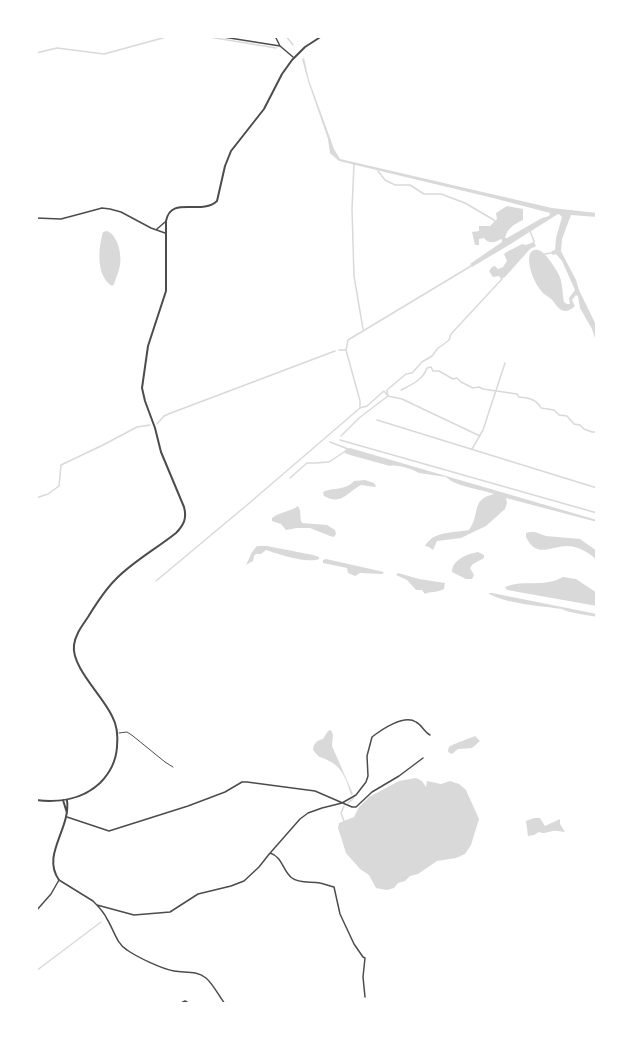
<!DOCTYPE html>
<style>
body{margin:0}
#map{position:relative;width:633px;height:1040px;overflow:hidden;background:#fff;font-family:"Exo 2",sans-serif}
canvas{display:block}
.frame{position:absolute;inset:0;border:38px solid #fff;pointer-events:none}
</style>
<div id="map">
<canvas width="633" height="1040"></canvas>
<div class="frame"></div>
</div>
<script>
const g = document.querySelector('canvas').getContext('2d');
g.lineJoin = 'round';
function fill(path, color) {
  g.fillStyle = color;
  g.fill(path, 'evenodd');
}
function trace(path, color, width, dash) {
  g.strokeStyle = color;
  g.lineWidth = width;
  g.lineCap = dash ? 'butt' : 'round';
  g.setLineDash(dash || []);
  g.stroke(path);
}
const water = new Path2D(`
 M 304,58 L 309,80 L 334,149 L 340,159 L 552,208 L 597,213 L 597,217 L 571,215 L 562,239 L 561,251 L 576,280 L 579,290 L 597,327 L 597,344 L 592,329 L 580,308 L 578,296 L 576,295 L 572,300 L 575,306 C 565,315 560,311 553,301 C 550,297 546,296 543,293 C 539,289 535,282 533,277 C 530,270 524,248 538,250 C 545,251 556,269 559,275 C 563,283 562,294 564,302 L 567,304 L 570,304 L 569,298 L 575,290 L 562,261 L 556,254 L 553,255 L 551,253 L 552,251 L 555,250 L 556,238 L 562,217 L 560,215 L 558,214 L 509,245 L 472,267 L 470,264 L 502,242 L 502,240 L 501,239 C 494,243 489,244 484,238 L 479,239 L 479,245 L 475,245 L 472,232 L 479,231 L 479,226 L 490,226 L 497,219 L 496,213 L 507,206 L 523,209 L 523,220 C 515,224 507,228 505,238 L 507,238 L 542,218 L 549,216 L 550,213 L 493,198 L 339,161 L 330,153 L 328,139 L 308,81 L 302,59 Z
 M 107,231 C 118,235 122,255 120,265 C 119,271 116,278 114,284 L 112,286 C 96,276 98,249 103,232 Z
 M 534,242 L 536,246 L 530,249 L 505,277 L 501,279 L 499,276 L 493,277 L 489,271 L 492,267 L 495,266 L 498,269 L 503,267 L 507,261 L 504,254 C 510,249 516,248 522,244 L 526,245 Z
 M 350,448 L 597,520 L 597,522 L 506,498 L 507,503 L 505,509 L 486,526 L 461,538 L 437,541 L 433,550 L 429,547 L 425,546 C 433,531 453,533 469,530 C 481,513 470,500 494,494 C 480,489 454,486 446,477 L 419,473 C 412,469 397,464 390,466 L 350,455 L 345,453 L 345,450 Z
 M 365,480 L 374,483 L 376,486 L 375,487 L 361,485 C 347,492 342,506 324,496 L 323,492 C 333,487 345,491 354,481 Z
 M 298,506 C 302,511 299,518 302,523 L 327,525 L 335,530 L 336,534 L 334,537 L 330,536 L 310,528 L 297,528 L 286,530 L 281,524 L 272,521 L 272,518 C 279,512 290,512 298,506 Z
 M 530,532 L 535,532 L 546,536 L 580,539 L 597,551 L 597,560 C 589,553 579,546 567,546 C 549,547 536,558 526,537 L 526,533 Z
 M 257,546 L 267,546 L 313,555 L 319,557 L 319,559 C 308,564 278,554 266,550 L 261,554 L 256,554 L 254,556 L 253,561 L 246,565 L 252,552 Z
 M 478,552 L 484,555 L 484,558 L 473,564 L 470,568 L 474,575 L 472,579 L 466,579 L 452,572 C 452,560 467,554 478,552 Z
 M 326,559 L 384,572 L 382,574 L 360,573 L 355,576 L 348,573 L 347,568 L 323,563 L 323,560 Z
 M 398,573 L 419,579 L 445,583 L 444,589 C 437,593 430,591 425,594 L 422,590 L 416,590 L 407,580 L 396,575 Z
 M 563,577 L 576,579 L 597,593 L 597,606 L 507,590 L 505,587 C 524,579 545,588 563,577 Z
 M 488,593 L 492,593 L 597,614 L 597,617 C 588,615 569,613 562,609 C 542,606 505,604 488,593 Z
 M 331,730 L 333,735 L 332,746 L 353,794 L 351,795 C 347,782 343,767 329,761 C 319,755 322,761 313,750 C 314,743 316,741 323,739 L 328,731 Z
 M 475,736 L 480,741 L 472,748 L 458,749 L 452,754 L 448,752 C 448,751 448,749 449,747 C 450,745 471,738 475,736 Z
 M 416,778 L 422,781 L 426,787 L 427,781 L 441,784 L 450,781 L 459,784 L 466,790 L 479,819 L 471,845 L 465,854 L 456,858 L 437,861 L 418,874 L 410,876 L 405,881 L 398,883 L 394,888 L 387,890 L 376,888 L 369,875 L 360,869 L 346,853 L 338,828 L 339,823 L 354,817 L 359,807 L 369,797 L 399,781 Z
 M 534,818 L 540,818 L 545,826 L 560,819 L 560,824 L 565,832 C 563,832 560,831 558,831 C 550,830 547,835 539,832 L 534,835 L 528,836 L 526,821 Z`);
const stream = new Path2D(`
 M 203,36 L 276,48
 M 286,36 L 293,45
 M 36,53 L 57,48 L 104,54 L 170,36
 M 354,164 L 352,209 L 354,276 L 363,329
 M 378,171 L 385,180 L 395,185 L 410,185 L 424,194 L 441,194 L 465,203 L 494,220 L 495,222
 M 530,231 L 534,241 L 533,244
 M 545,254 L 551,253
 M 339,350 L 346,350 L 348,340 L 471,266
 M 401,390 C 411,385 423,380 427,368 L 431,367 L 433,371 L 439,371 L 453,379 L 457,378 L 461,382 L 473,388 L 479,387 L 483,389 L 517,394 L 519,397 C 529,398 536,399 541,408 L 554,410 L 559,415 L 567,416 L 574,424 L 580,425 L 584,429 L 592,432 L 597,432
 M 597,390 L 597,396
 M 360,408 L 367,406 L 384,391 L 388,396 L 402,399 L 480,436
 M 377,420 L 597,488
 M 157,424 L 164,416 L 171,413 L 335,351
 M 341,436 L 359,418 L 388,396 L 387,390 L 406,374 L 412,373 L 422,362 L 432,356 L 438,348 L 444,344 L 449,340 L 451,334 L 502,279
 M 340,440 L 597,513
 M 330,442 L 348,449
 M 472,449 L 483,430 L 505,363
 M 290,478 L 307,463 L 316,463 L 329,462 L 347,450
 M 36,498 L 48,494 L 59,486 L 61,465 L 103,445 L 137,427 L 150,425
 M 156,581 L 247,505 L 360,408 L 360,401 L 346,350
 M 348,803 L 354,798
 M 344,821 L 341,813 L 344,806
 M 36,971 L 101,922`);
const service = new Path2D(`
 M 119,733 L 127,732 L 133,736 L 165,762 L 173,767`);
const minor = new Path2D(`
 M 217,36 L 280,46
 M 275,36 L 280,46 L 293,57
 M 36,218 L 61,219 L 91,211 L 102,208 L 110,209 L 121,212 L 151,228 L 165,233
 M 157,229 L 165,222
 M 67,817 L 109,831 L 188,806 L 225,792 L 242,782 L 247,782 L 315,791 L 352,807 L 356,807 L 372,792 L 399,776 L 423,758
 M 271,852 L 300,819 L 308,813 L 322,808 L 342,803 L 356,795 L 366,782 L 368,776 L 367,756 L 372,737 C 381,730 404,714 416,722 C 422,725 424,732 430,735
 M 97,905 L 134,915 L 170,912 L 198,894 L 231,886 L 244,881 L 259,867 L 270,853 C 283,857 282,870 292,878 C 299,884 312,881 320,883 C 325,884 330,886 334,887 L 340,914 L 354,944 L 363,957 L 365,958 L 363,977 L 365,997
 M 36,911 L 51,894 L 59,880 L 93,901 C 98,906 104,912 107,919 C 114,930 116,943 127,950 C 137,957 162,969 174,971 C 185,973 196,970 206,978 C 213,984 219,996 225,1004
 M 179,1004 L 185,1001 L 190,1004`);
const tertiary = new Path2D(`
 M 36,800 C 59,803 83,799 100,783 C 110,773 116,761 117,747 C 118,737 117,725 112,716 C 103,696 71,667 74,645 C 75,635 82,626 88,617 C 96,604 104,591 115,580 C 132,562 156,549 176,533 C 184,525 187,518 184,507 L 161,452 L 155,428 L 145,401 L 142,388 L 148,346 L 166,291 L 166,221 C 171,195 201,216 217,201 L 225,166 L 231,151 L 264,109 L 282,74 L 292,60 L 305,47 L 322,36
 M 63,800 L 67,813
 M 59,880 C 41,855 71,829 67,800`);
fill(water, '#d9d9d9');
trace(stream, '#d9d9d9', 1.5);
trace(service, '#4c4c4c', 1);
trace(minor, '#4c4c4c', 1.5);
trace(tertiary, '#4c4c4c', 2);
</script>
